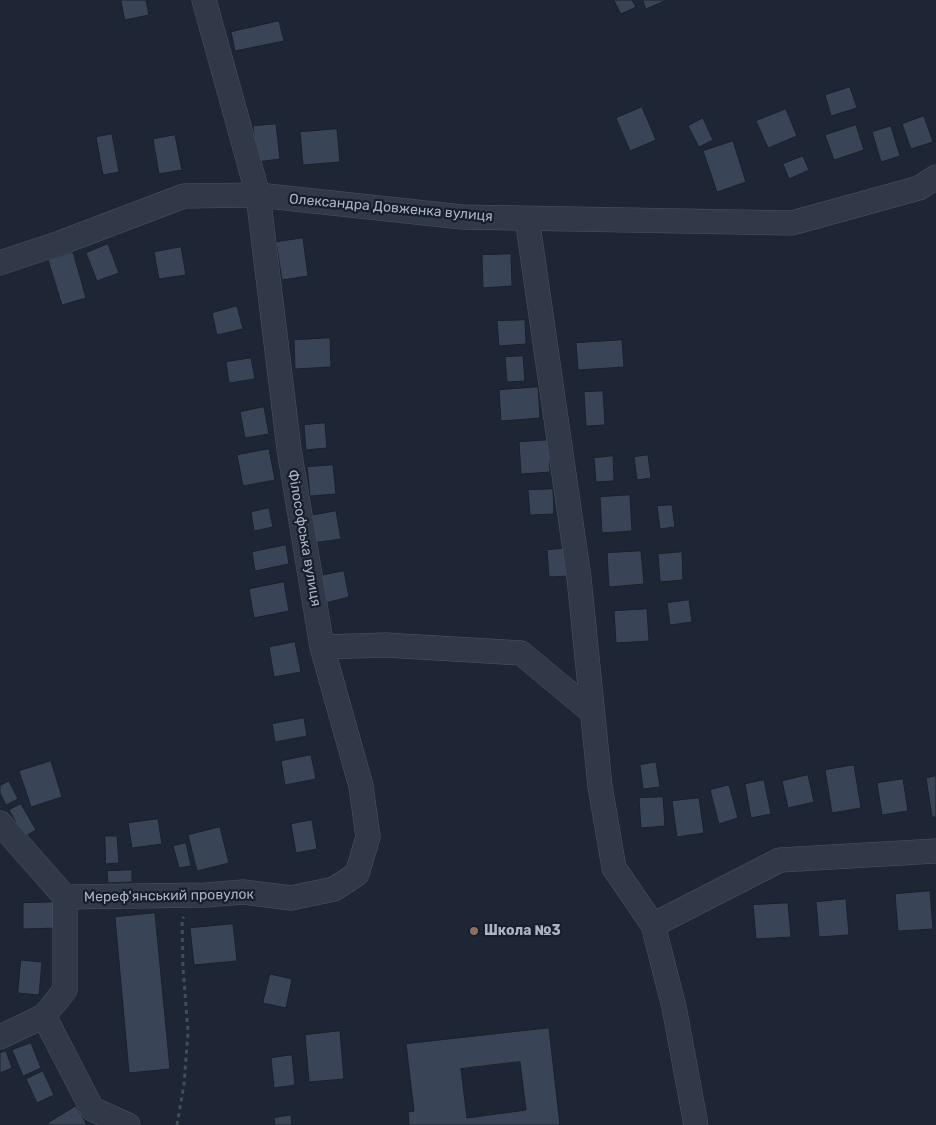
<!DOCTYPE html>
<meta charset="utf-8">
<style>
body{margin:0}
canvas{display:block;background:#1e2636}
</style>
<canvas width="936" height="1125"></canvas>
<script>
const g = document.querySelector('canvas').getContext('2d');
g.lineJoin = 'round';
function fill(path, color) {
  g.fillStyle = color;
  g.fill(path, 'evenodd');
}
function trace(path, color, width, dash) {
  g.strokeStyle = color;
  g.lineWidth = width;
  g.lineCap = dash ? 'butt' : 'round';
  g.setLineDash(dash || []);
  g.stroke(path);
}
function label(font, color, halo, rows, align = 'center') {
  g.font = font + ' Rubik,sans-serif';
  g.lineWidth = 4.5;
  g.setLineDash([]);
  g.textBaseline = 'middle';
  g.strokeStyle = halo;
  g.fillStyle = color;
  for (const [text, x, y, turn = 0] of rows) {
    g.save();
    g.translate(x, y);
    g.rotate((+turn || 0) * Math.PI / 180);
    g.textAlign = isNaN(turn) ? turn : align;
    if (halo) g.strokeText(text, 0, 0);
    g.fillText(text, 0, 0);
    g.restore();
  }
}
const building = new Path2D(`
 M 121,0 L 146,0 L 149,15 L 125,20 Z
 M 614,0 L 632,0 L 636,7 L 621,14 Z
 M 643,0 L 667,0 L 646,9 Z
 M 279,21 L 284,41 L 235,51 L 231,32 Z
 M 850,87 L 857,108 L 831,116 L 825,95 Z
 M 642,107 L 656,140 L 630,151 L 616,118 Z
 M 786,109 L 797,136 L 768,148 L 756,121 Z
 M 924,116 L 933,142 L 911,149 L 902,124 Z
 M 703,118 L 713,140 L 699,147 L 688,126 Z
 M 276,124 L 280,159 L 257,162 L 253,126 Z
 M 856,125 L 864,150 L 834,160 L 825,135 Z
 M 891,126 L 900,156 L 881,162 L 872,132 Z
 M 337,129 L 340,162 L 303,165 L 300,132 Z
 M 112,134 L 119,172 L 103,175 L 96,137 Z
 M 175,135 L 182,170 L 159,174 L 153,139 Z
 M 733,141 L 746,182 L 717,192 L 703,151 Z
 M 803,156 L 809,170 L 789,179 L 783,164 Z
 M 303,238 L 308,276 L 282,280 L 276,242 Z
 M 108,244 L 119,273 L 97,281 L 86,253 Z
 M 181,247 L 186,275 L 159,279 L 154,252 Z
 M 73,252 L 86,298 L 62,305 L 48,260 Z
 M 511,254 L 512,286 L 483,288 L 482,255 Z
 M 237,306 L 243,329 L 217,335 L 212,313 Z
 M 525,320 L 526,344 L 499,346 L 497,321 Z
 M 330,338 L 331,367 L 295,369 L 294,340 Z
 M 622,340 L 624,367 L 578,370 L 576,343 Z
 M 523,356 L 525,381 L 507,382 L 505,357 Z
 M 251,358 L 255,379 L 229,383 L 226,362 Z
 M 538,387 L 540,418 L 501,421 L 499,390 Z
 M 603,391 L 605,425 L 586,426 L 584,392 Z
 M 264,407 L 269,434 L 245,438 L 240,412 Z
 M 325,423 L 327,448 L 306,450 L 304,425 Z
 M 549,440 L 550,472 L 521,474 L 519,442 Z
 M 269,449 L 275,480 L 243,486 L 237,455 Z
 M 648,455 L 651,478 L 637,480 L 634,457 Z
 M 613,456 L 614,481 L 596,482 L 594,458 Z
 M 333,465 L 336,494 L 310,496 L 307,467 Z
 M 553,489 L 554,514 L 530,515 L 528,490 Z
 M 630,495 L 632,531 L 602,533 L 600,497 Z
 M 672,505 L 675,527 L 660,529 L 657,506 Z
 M 269,508 L 273,527 L 254,531 L 251,512 Z
 M 336,511 L 341,539 L 313,543 L 309,516 Z
 M 286,545 L 289,564 L 255,571 L 252,552 Z
 M 568,548 L 569,576 L 549,577 L 547,550 Z
 M 641,551 L 644,584 L 609,587 L 607,553 Z
 M 682,552 L 683,580 L 660,582 L 658,554 Z
 M 344,571 L 349,597 L 325,603 L 319,576 Z
 M 284,582 L 289,611 L 254,618 L 249,589 Z
 M 689,600 L 692,622 L 670,625 L 667,603 Z
 M 647,609 L 649,641 L 616,643 L 614,611 Z
 M 295,642 L 301,672 L 274,677 L 269,647 Z
 M 304,718 L 307,736 L 275,742 L 272,724 Z
 M 311,755 L 316,779 L 285,785 L 281,761 Z
 M 51,761 L 62,797 L 31,807 L 19,771 Z
 M 656,762 L 660,787 L 643,789 L 640,765 Z
 M 854,765 L 861,808 L 832,813 L 825,770 Z
 M 808,775 L 814,802 L 788,808 L 782,781 Z
 M 936,776 L 936,817 L 932,817 L 926,778 Z
 M 903,779 L 908,811 L 882,815 L 877,783 Z
 M 764,780 L 771,814 L 751,818 L 745,784 Z
 M 9,781 L 18,799 L 6,805 L 0,793 L 0,786 Z
 M 729,785 L 738,818 L 719,824 L 710,790 Z
 M 663,797 L 665,826 L 641,828 L 639,798 Z
 M 699,798 L 704,833 L 677,837 L 672,801 Z
 M 21,804 L 36,830 L 24,837 L 9,810 Z
 M 158,819 L 162,844 L 132,848 L 128,823 Z
 M 312,820 L 317,849 L 296,853 L 291,824 Z
 M 220,827 L 229,863 L 197,871 L 188,835 Z
 M 105,836 L 117,836 L 119,863 L 106,864 Z
 M 186,843 L 191,866 L 179,868 L 173,846 Z
 M 132,870 L 132,882 L 108,883 L 107,871 Z
 M 930,891 L 933,929 L 898,931 L 895,894 Z
 M 846,899 L 849,935 L 819,937 L 816,902 Z
 M 58,902 L 58,928 L 23,929 L 23,903 Z
 M 788,903 L 791,937 L 756,939 L 753,905 Z
 M 155,913 L 170,1069 L 129,1073 L 115,917 Z
 M 233,924 L 237,961 L 194,965 L 190,928 Z
 M 21,960 L 42,962 L 39,995 L 18,993 Z
 M 270,974 L 292,979 L 286,1008 L 263,1003 Z
 M 549,1028 L 560,1125 L 409,1125 L 408,1112 L 414,1111 L 406,1044 ZM 520,1062 L 526,1110 L 467,1118 L 461,1069 Z
 M 340,1031 L 344,1079 L 309,1082 L 305,1035 Z
 M 31,1043 L 41,1068 L 23,1076 L 12,1050 Z
 M 6,1051 L 12,1068 L 0,1073 L 0,1053 Z
 M 292,1055 L 295,1085 L 274,1088 L 271,1058 Z
 M 43,1071 L 54,1095 L 37,1103 L 26,1079 Z
 M 76,1106 L 87,1125 L 49,1125 L 48,1123 Z
 M 291,1115 L 292,1125 L 275,1125 L 274,1118 Z`);
const path = new Path2D(`
 M 177,1125 L 184,1084 L 188,1032 L 183,967 L 182,919 L 184,917`);
const street = new Path2D(`
 M 527,218 L 579,578 L 600,786 L 614,868 L 653,925 L 674,1007 L 696,1125
 M 0,263 L 60,243 L 184,196 L 258,195 L 462,217 L 792,223 L 919,188 L 936,177
 M 322,647 L 386,645 L 521,653 L 592,712
 M 0,823 L 65,897 L 206,895 L 243,892 L 291,898 L 334,889 L 357,874 L 368,837 L 361,786 L 322,647 L 289,449 L 258,195 L 204,0
 M 653,925 L 780,860 L 936,851
 M 44,1016 L 92,1109 L 128,1125
 M 0,1037 L 44,1016 L 65,990 L 65,897`);
const markers = [
 [474,931,5,"#8d6e63"]
];
const streetNames = [
 ["Олександра Довженка вулиця",391,208,5],
 ["Філософська вулиця",304,538,80],
 ["Мереф'янський провулок",169,896,-1]
];
const poiNames = [
 ["Школа №3",484,931]
];
fill(building, '#3a4457');
trace(building, '#19202d', 1);
trace(street, '#4c5362', 25);
trace(path, '#3d5055', 3, [4, 4]);
trace(street, '#313847', 24);
for (const [x, y, r, color] of markers) {
  const dot = new Path2D();
  dot.arc(x, y, r, 0, 2 * Math.PI);
  g.fillStyle = color;
  g.fill(dot);
  trace(dot, '#171e2b', 2);
}
label('14px', '#abb3c4', '#171e2b', streetNames);
label('bold 14px', '#abb3c4', '#171e2b', poiNames, 'left');
</script>
